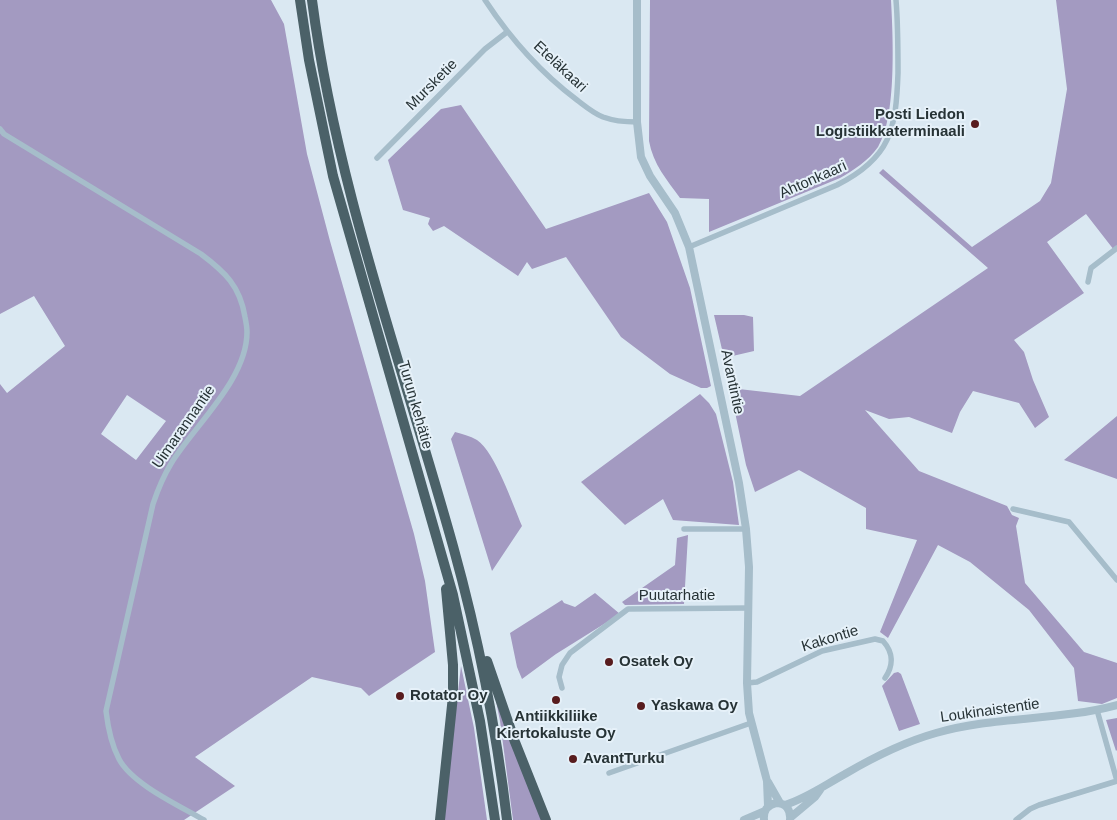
<!DOCTYPE html>
<meta charset="utf-8">
<style>
body{margin:0}
canvas{display:block;background:#dae8f2}
</style>
<canvas width="1117" height="820"></canvas>
<script>
const g = document.querySelector('canvas').getContext('2d');
g.lineJoin = 'round';
function fill(path, color) {
  g.fillStyle = color;
  g.fill(path, 'evenodd');
}
function trace(path, color, width, dash) {
  g.strokeStyle = color;
  g.lineWidth = width;
  g.lineCap = dash ? 'butt' : 'round';
  g.setLineDash(dash || []);
  g.stroke(path);
}
function label(font, color, halo, rows, align = 'center') {
  g.font = font + ' Helvetica,sans-serif';
  g.lineWidth = 4;
  g.setLineDash([]);
  g.textBaseline = 'middle';
  g.strokeStyle = halo;
  g.fillStyle = color;
  for (const [text, x, y, turn = 0] of rows) {
    g.save();
    g.translate(x, y);
    g.rotate((+turn || 0) * Math.PI / 180);
    g.textAlign = isNaN(turn) ? turn : align;
    if (halo) g.strokeText(text, 0, 0);
    g.fillText(text, 0, 0);
    g.restore();
  }
}
const green = new Path2D(`
 M 0,0 L 271,0 L 284,24 L 307,154 L 330,241 L 414,534 L 425,581 L 435,652 L 369,696 L 361,688 L 312,677 L 195,757 L 235,786 L 184,820 L 0,820 L 0,384 L 7,393 L 65,346 L 34,296 L 0,314 ZM 127,395 L 166,421 L 136,460 L 101,434 Z
 M 650,0 L 891,0 C 893,36 897,117 878,147 C 868,161 854,170 840,178 L 709,232 L 709,199 L 680,198 C 667,180 653,164 649,141 Z
 M 1056,0 L 1117,0 L 1117,248 L 1114,250 L 1086,214 L 1047,242 L 1084,293 L 1014,340 L 1024,352 L 1033,380 L 1049,417 L 1035,428 L 1019,403 L 973,391 L 960,412 L 952,433 L 909,417 L 889,419 L 865,410 L 919,471 L 1007,506 L 1012,515 L 1019,518 L 1016,526 L 1025,583 L 1084,652 L 1117,663 L 1117,698 L 1102,704 L 1078,701 L 1074,668 L 1029,610 L 970,562 L 938,545 L 888,638 L 880,632 L 917,540 L 866,529 L 866,508 L 799,470 L 755,492 L 746,465 L 730,388 L 800,396 L 988,268 L 879,173 L 883,169 L 972,247 L 1040,201 L 1051,183 L 1067,89 Z
 M 461,105 L 546,229 L 649,193 L 667,222 L 690,288 L 711,386 L 707,388 L 701,388 L 670,374 L 621,337 L 566,257 L 532,269 L 527,262 L 518,276 L 444,226 L 433,231 L 428,224 L 430,218 L 403,210 L 388,160 L 441,109 Z
 M 714,315 L 744,315 L 753,317 L 754,351 L 724,358 Z
 M 700,394 L 709,403 L 716,414 L 733,482 L 739,525 L 673,520 L 663,499 L 625,525 L 581,482 Z
 M 1117,416 L 1117,479 L 1064,460 Z
 M 455,432 C 462,434 470,436 477,440 C 495,452 513,505 522,526 L 492,571 L 451,439 Z
 M 688,535 L 684,604 L 625,605 L 622,602 L 675,565 L 677,538 Z
 M 595,593 L 620,614 L 556,654 L 522,679 L 517,667 L 510,633 L 562,600 L 564,603 L 575,607 Z
 M 461,666 L 474,728 L 487,820 L 443,820 Z
 M 898,672 L 901,674 L 920,724 L 899,731 L 882,686 L 894,673 Z
 M 496,701 L 542,820 L 513,820 L 500,721 Z
 M 1117,718 L 1117,750 L 1116,751 L 1106,720 Z`);
const minor = new Path2D(`
 M 485,0 C 510,38 541,73 577,100 C 585,106 593,113 603,117 C 614,121 625,122 637,122
 M 0,129 L 4,134 L 201,254 C 225,272 240,286 245,317 C 246,322 247,327 247,332 C 247,379 196,424 172,462 C 164,475 158,489 153,504 L 106,711 C 108,728 111,744 119,759 C 132,784 180,806 204,820
 M 377,158 L 485,49 L 507,32
 M 689,247 L 837,185 C 891,158 896,129 898,73 C 898,48 898,24 896,0
 M 1088,282 L 1091,268 L 1117,248
 M 1013,509 L 1069,522 L 1117,580
 M 684,529 L 746,529
 M 747,683 L 757,682 L 822,651 L 875,639 L 883,641 C 893,652 894,665 885,678
 M 562,688 L 559,677 L 562,665 L 570,653 L 628,609 L 748,608
 M 609,773 L 751,723
 M 1016,820 L 1030,809 L 1039,805 L 1117,781 L 1097,710`);
const tertiary = new Path2D(`
 M 637,0 L 637,122 L 641,157 L 650,176 L 675,213 L 689,247 L 739,483 L 746,529 L 749,567 L 747,683 L 749,713 L 767,781 L 768,806
 M 768,782 L 780,803
 M 785,805 C 807,798 825,785 845,774 C 874,757 904,742 936,733 C 995,716 1057,721 1117,705
 M 791,817 L 815,797 L 820,790
 M 744,820 L 765,811
 M 764,820 C 763,811 767,805 776,803 C 786,803 791,810 790,820`);
const trunk = new Path2D(`
 M 300,0 L 309,60 L 333,176 L 453,595 L 480,721 L 495,820
 M 312,0 C 336,186 403,366 453,546 C 478,636 496,727 507,820
 M 487,661 L 515,742 L 546,820
 M 440,820 L 453,696 L 453,665 L 446,589`);
const markers = [
 [975,124,5,"#581c1e"],
 [609,662,5,"#581c1e"],
 [400,696,5,"#581c1e"],
 [556,700,5,"#581c1e"],
 [641,706,5,"#581c1e"],
 [573,759,5,"#581c1e"]
];
const streetNames = [
 ["Eteläkaari",560,67,43],
 ["Mursketie",432,85,-45],
 ["Ahtonkaari",813,180,-24],
 ["Avantintie",732,382,78],
 ["Turun kehätie",415,405,74],
 ["Uimarannantie",184,427,-55],
 ["Puutarhatie",677,596],
 ["Kakontie",830,639,-17],
 ["Loukinaistentie",990,711,-8]
];
const poiNames = [
 ["Posti Liedon",965,115,"right"],
 ["Logistiikkaterminaali",965,132,"right"],
 ["Osatek Oy",619,662],
 ["Rotator Oy",410,696],
 ["Yaskawa Oy",651,706],
 ["Antiikkiliike",556,717,"center"],
 ["Kiertokaluste Oy",556,734,"center"],
 ["AvantTurku",583,759]
];
fill(green, '#a39ac1');
trace(minor, '#a6bdca', 5.5);
trace(tertiary, '#a6bdca', 8);
trace(trunk, '#4b6168', 10);
for (const [x, y, r, color] of markers) {
  const dot = new Path2D();
  dot.arc(x, y, r, 0, 2 * Math.PI);
  g.fillStyle = color;
  g.fill(dot);
  trace(dot, '#e6f1f9', 2);
}
label('15px', '#273336', '#e6f1f9', streetNames);
label('bold 15px', '#273336', '#e6f1f9', poiNames, 'left');
</script>
